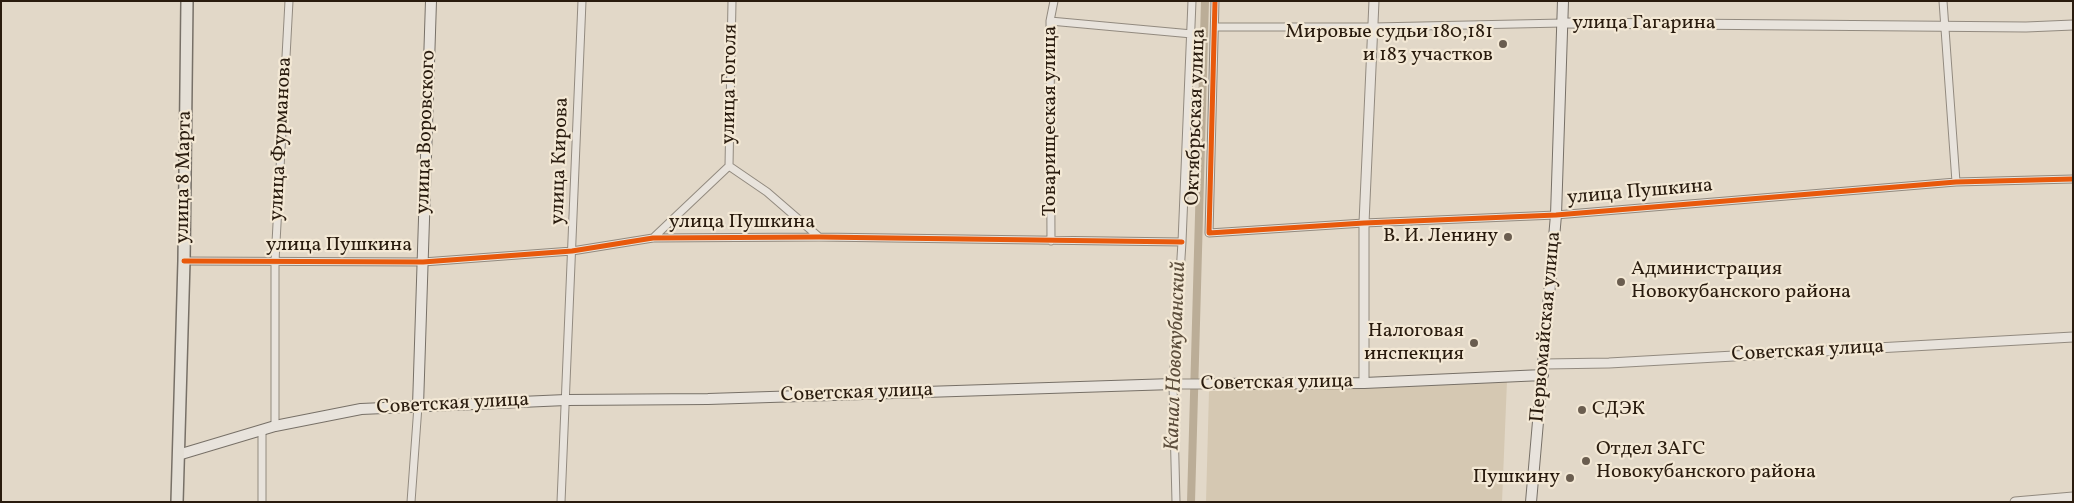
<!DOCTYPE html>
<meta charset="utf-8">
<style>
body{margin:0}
#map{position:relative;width:2074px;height:503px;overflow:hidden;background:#e2d8c8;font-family:Vollkorn,serif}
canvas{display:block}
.frame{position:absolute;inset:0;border:2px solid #291b0e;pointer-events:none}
</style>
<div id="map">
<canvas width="2074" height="503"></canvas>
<div class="frame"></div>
</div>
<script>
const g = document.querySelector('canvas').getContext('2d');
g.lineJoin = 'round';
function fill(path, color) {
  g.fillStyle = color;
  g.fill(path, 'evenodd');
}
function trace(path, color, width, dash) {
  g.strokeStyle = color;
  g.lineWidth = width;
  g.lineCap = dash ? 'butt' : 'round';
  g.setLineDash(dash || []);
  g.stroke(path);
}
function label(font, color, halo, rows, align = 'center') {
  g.font = font + ' Vollkorn,serif';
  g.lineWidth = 4.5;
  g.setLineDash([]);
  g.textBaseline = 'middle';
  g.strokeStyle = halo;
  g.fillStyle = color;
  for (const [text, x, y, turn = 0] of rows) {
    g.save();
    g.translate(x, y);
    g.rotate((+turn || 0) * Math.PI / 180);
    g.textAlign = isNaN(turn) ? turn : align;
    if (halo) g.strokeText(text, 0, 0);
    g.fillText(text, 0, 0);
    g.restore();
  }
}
const green = new Path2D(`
 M 1507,381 L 1502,502 L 1206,502 L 1209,391 Z`);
const canal = new Path2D(`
 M 1191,502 L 1205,1`);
const minor = new Path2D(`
 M 732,1 L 729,166 L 767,192 L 819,237
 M 1215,1 L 1209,233 L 1364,223 L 1556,215 L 1956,182 L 2073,179
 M 1943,1 L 1956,182
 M 1050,21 L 1192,34
 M 1215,27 L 1374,27 L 1563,23
 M 653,238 L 729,166
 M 1051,241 L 1050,21 L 1054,1
 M 184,261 L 423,262 L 572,251 L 653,238 L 819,237 L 1182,242
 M 275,426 L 275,261 L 289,1
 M 262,430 L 262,502
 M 411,502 L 418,406
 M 561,502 L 582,1
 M 1176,502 L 1173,384 L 1182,242 L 1192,1`);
const tertiary = new Path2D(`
 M 1563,23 L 2026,27 L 2073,25
 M 1544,364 L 1609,363 L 2073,337
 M 1364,383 L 1364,223 L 1374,1
 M 1173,384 L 1211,384
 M 2015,502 L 2073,497`);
const secondary = new Path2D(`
 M 1211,384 L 1364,383 L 1543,375
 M 418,406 L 431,1
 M 178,455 L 275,426 L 361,409 L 566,400 L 708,399 L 1173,384
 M 1531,502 L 1556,215 L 1563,1`);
const primary = new Path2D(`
 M 177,502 L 184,261 L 187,1`);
const cycleway = new Path2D(`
 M 1215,1 L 1209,233 L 1364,223 L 1556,215 L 1956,182 L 2073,179
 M 184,261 L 423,262 L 572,251 L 653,238 L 819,237 L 1182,242`);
const markers = [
 [1503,44,5,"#6a5d4f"],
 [1508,237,5,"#6a5d4f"],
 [1621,282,5,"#6a5d4f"],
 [1474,343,5,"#6a5d4f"],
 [1582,410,5,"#6a5d4f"],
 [1586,461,5,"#6a5d4f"],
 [1570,478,5,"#6a5d4f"]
];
const streetNames = [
 ["улица Гагарина",1644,24],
 ["улица Гоголя",731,84,-89],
 ["Октябрьская улица",1197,117,-88],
 ["Товарищеская улица",1051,121,-90],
 ["улица Воровского",427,132,-88],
 ["улица Фурманова",282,139,-87],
 ["улица Кирова",561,161,-88],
 ["улица 8 Марта",185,177,-89],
 ["улица Пушкина",1640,193,-5],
 ["улица Пушкина",742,223],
 ["улица Пушкина",339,246],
 ["Первомайская улица",1547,327,-85],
 ["Советская улица",1808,352,-3],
 ["Советская улица",1277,384,-1],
 ["Советская улица",857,394,-2],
 ["Советская улица",453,405,-3]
];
const poiNames = [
 ["Мировые судьи 180,181",1493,33],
 ["и 183 участков",1493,56],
 ["В. И. Ленину",1498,237],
 ["Администрация",1631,270,"left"],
 ["Новокубанского района",1631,293,"left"],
 ["Налоговая",1464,332],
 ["инспекция",1464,355],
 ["СДЭК",1592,410,"left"],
 ["Отдел ЗАГС",1596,450,"left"],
 ["Новокубанского района",1596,473,"left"],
 ["Пушкину",1560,478]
];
const waterNames = [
 ["Канал Новокубанский",1177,356,-88]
];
fill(green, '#d5c8b2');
trace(canal, '#bbad97', 8);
trace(minor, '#928a7f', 9);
trace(tertiary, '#928a7f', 11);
trace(secondary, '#777067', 12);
trace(primary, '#777067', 14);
trace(minor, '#e8e3dc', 7);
trace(tertiary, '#e8e3dc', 9);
trace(secondary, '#e8e3dc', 10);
trace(primary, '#e4dfd6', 11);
trace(cycleway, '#e8590c', 5);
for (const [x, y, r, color] of markers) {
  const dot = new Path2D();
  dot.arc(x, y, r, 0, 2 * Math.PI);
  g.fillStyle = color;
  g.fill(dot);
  trace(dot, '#f3e8d5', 2);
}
label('20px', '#291b0e', '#f3e8d5', streetNames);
label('20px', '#291b0e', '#f3e8d5', poiNames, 'right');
label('italic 21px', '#5d4e3c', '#f3e8d5', waterNames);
</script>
